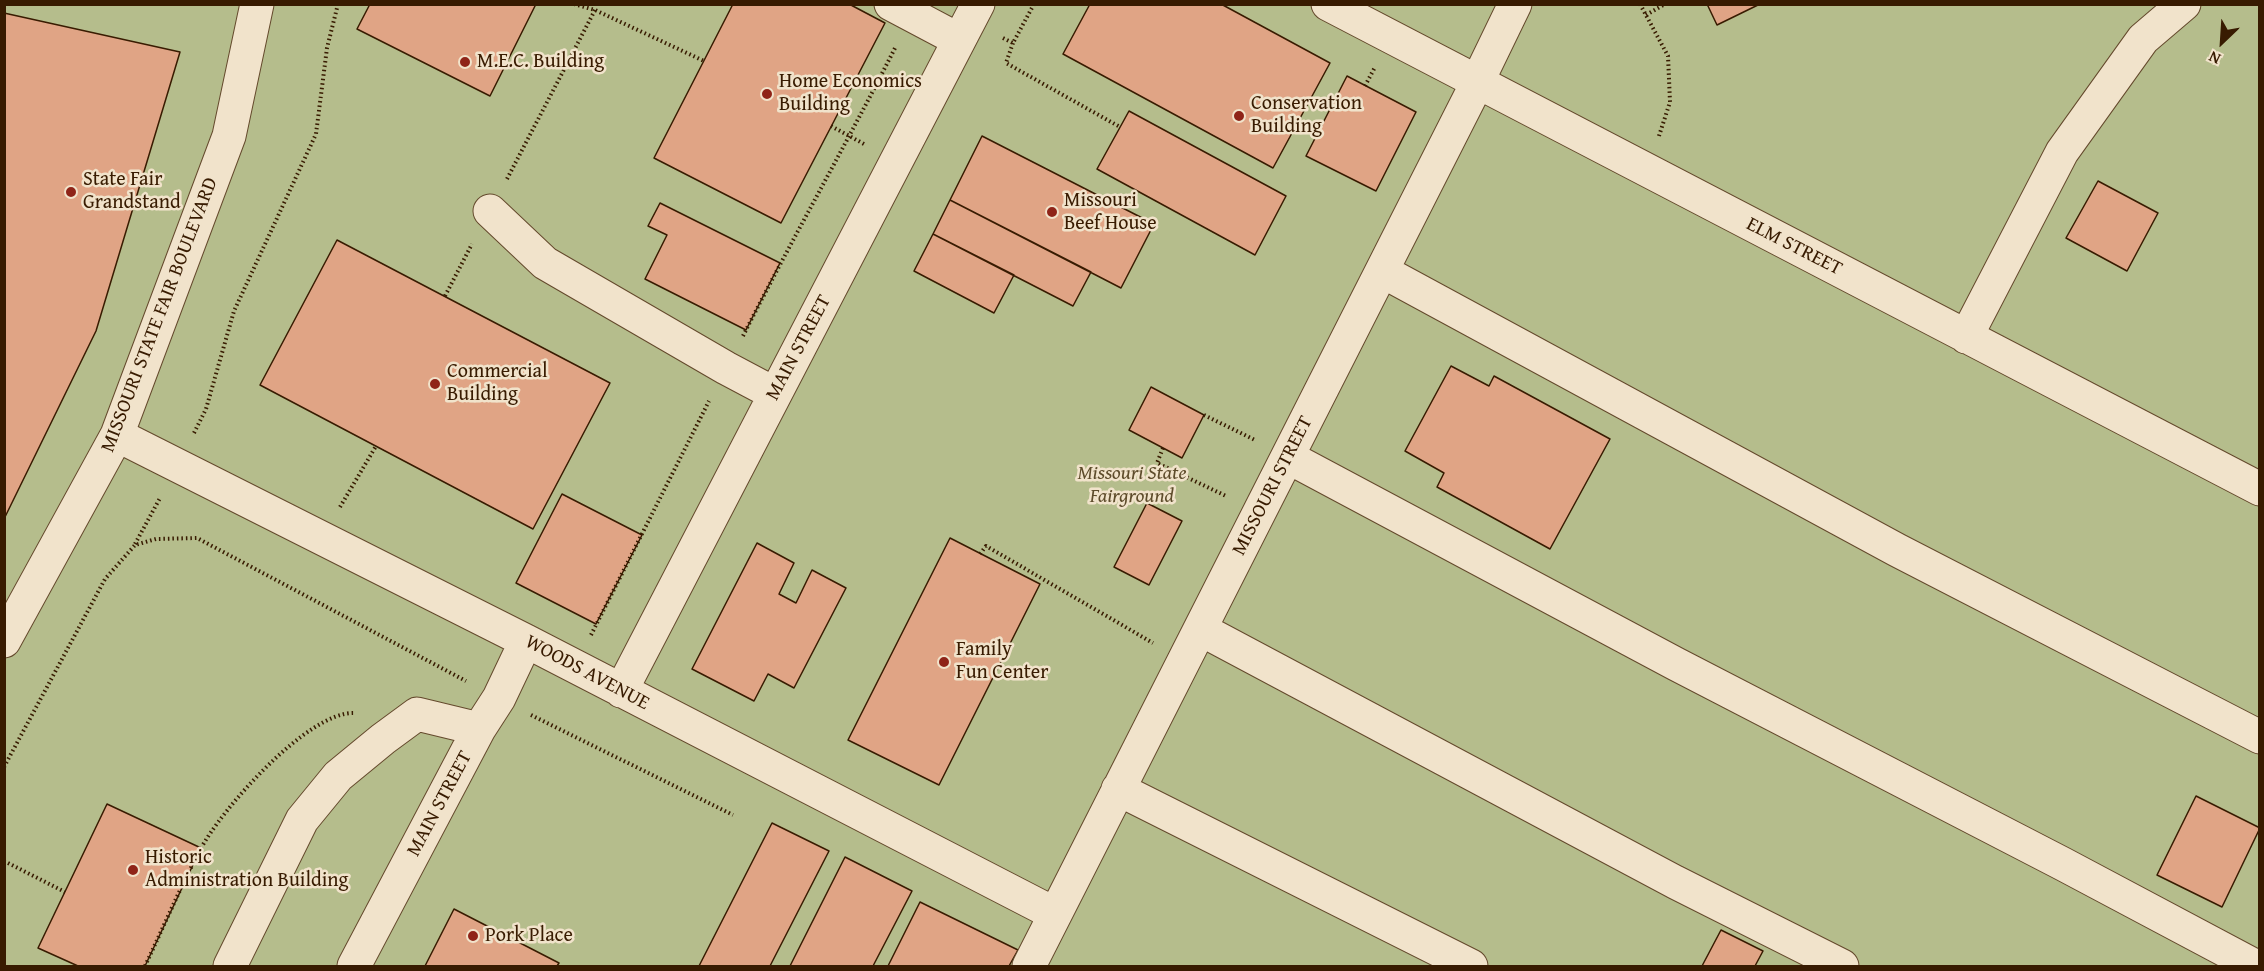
<!DOCTYPE html>
<style>
body{margin:0}
#map{position:relative;width:2264px;height:971px;overflow:hidden;background:#ead4af;font-family:"Gentium Book Plus",serif}
canvas{display:block}
.frame{position:absolute;inset:0;border:6px solid #381b01;pointer-events:none}
.north{position:absolute;left:2192px;top:12px;width:60px;height:60px;-webkit-text-stroke:4px #f1e3cb;paint-order:stroke;rotate:205deg;font-size:16px;font-weight:700;line-height:24px;text-align:center;color:#381b01}
.north::after{content:'';display:block;margin:auto;width:21px;height:27px;background:#381b01;clip-path:polygon(50% 0,100% 100%,50% 72%,0 100%)}
</style>
<div id="map">
<canvas width="2264" height="971"></canvas>
<div class="frame"></div>
<div class="north">N</div>
</div>
<script>
const g = document.querySelector('canvas').getContext('2d');
g.lineJoin = 'round';
function fill(path, color) {
  g.fillStyle = color;
  g.fill(path, 'evenodd');
}
function trace(path, color, width, dash) {
  g.strokeStyle = color;
  g.lineWidth = width;
  g.lineCap = dash ? 'butt' : 'round';
  g.setLineDash(dash || []);
  g.stroke(path);
}
function label(font, color, halo, rows, align = 'center') {
  g.font = font + ' "Gentium Book Plus",serif';
  g.lineWidth = 5;
  g.setLineDash([]);
  g.textBaseline = 'middle';
  g.strokeStyle = halo;
  g.fillStyle = color;
  for (const [text, x, y, turn = 0] of rows) {
    g.save();
    g.translate(x, y);
    g.rotate((+turn || 0) * Math.PI / 180);
    g.textAlign = isNaN(turn) ? turn : align;
    if (halo) g.strokeText(text, 0, 0);
    g.fillText(text, 0, 0);
    g.restore();
  }
}
const green = new Path2D(`
 M 5,5 L 2259,5 L 2259,966 L 5,966 Z`);
const building = new Path2D(`
 M 370,4 L 536,4 L 490,96 L 357,29 Z
 M 733,4 L 849,4 L 885,23 L 781,223 L 654,158 Z
 M 1090,4 L 1221,4 L 1330,63 L 1273,168 L 1063,54 Z
 M 1707,4 L 1760,4 L 1717,25 Z
 M 4,13 L 180,52 L 96,331 L 4,519 Z
 M 1347,76 L 1416,112 L 1376,191 L 1306,156 Z
 M 1129,111 L 1286,196 L 1255,255 L 1097,169 Z
 M 982,136 L 1154,224 L 1121,288 L 950,200 Z
 M 2098,181 L 2158,213 L 2127,271 L 2066,238 Z
 M 950,200 L 1091,272 L 1073,306 L 933,234 Z
 M 660,203 L 780,263 L 746,330 L 645,279 L 667,235 L 648,226 Z
 M 933,234 L 1014,275 L 994,313 L 914,271 Z
 M 337,240 L 610,383 L 533,529 L 260,385 Z
 M 1451,366 L 1489,386 L 1494,376 L 1610,439 L 1550,549 L 1437,487 L 1444,473 L 1405,451 Z
 M 1151,387 L 1204,415 L 1182,458 L 1129,430 Z
 M 562,494 L 642,535 L 596,624 L 516,583 Z
 M 1147,503 L 1182,521 L 1149,585 L 1114,567 Z
 M 950,538 L 1040,584 L 939,785 L 848,740 Z
 M 757,543 L 794,563 L 779,594 L 796,603 L 812,570 L 846,588 L 794,688 L 768,674 L 754,701 L 692,669 Z
 M 2196,796 L 2260,828 L 2222,907 L 2157,875 Z
 M 107,804 L 201,848 L 145,966 L 78,966 L 38,948 Z
 M 772,823 L 829,851 L 770,966 L 699,966 Z
 M 845,857 L 912,891 L 873,966 L 790,966 Z
 M 920,902 L 1018,950 L 1009,966 L 888,966 Z
 M 454,909 L 559,963 L 557,966 L 425,966 Z
 M 1721,930 L 1763,951 L 1755,966 L 1702,966 Z`);
const path = new Path2D(`
 M 574,4 L 595,10 L 704,61
 M 1640,4 L 1668,56 L 1670,102 L 1659,136
 M 1646,15 L 1665,4
 M 1003,38 L 1013,43 L 1034,4
 M 1013,43 L 1006,63 L 1120,127
 M 1365,86 L 1375,67
 M 831,126 L 864,144
 M 507,179 L 595,10
 M 445,296 L 472,244
 M 743,336 C 792,239 846,145 895,48
 M 1204,415 L 1255,440
 M 194,433 L 206,409 L 234,311 L 316,134 L 327,48 L 338,4
 M 1163,448 L 1157,463 L 1226,496
 M 340,507 L 376,446
 M 135,544 L 160,498
 M 980,554 L 986,546 L 1153,643
 M 591,635 L 709,401
 M 531,715 L 733,815
 M 4,767 L 105,579 L 135,545 L 156,539 L 197,538 L 466,681
 M 4,861 L 65,892
 M 145,966 C 163,928 180,888 200,850 C 221,810 307,712 354,713`);
const minor = new Path2D(`
 M 891,4 L 959,40
 M 1328,4 L 2260,489
 M 490,211 L 545,263 L 726,368 L 775,394
 M 1382,271 L 1897,550 L 2260,737
 M 1966,337 L 2062,152 L 2143,39 L 2184,4
 M 117,435 L 526,641 L 1055,914
 M 1288,457 L 1676,664 L 2063,864 L 2255,966
 M 1200,629 L 1675,882 L 1842,966
 M 4,641 L 117,435 L 229,136 L 257,4
 M 621,691 L 978,4
 M 1118,789 L 1471,966
 M 230,966 L 302,820 L 338,776 L 383,739 L 417,714 L 479,729
 M 354,966 L 479,729 L 499,698 L 526,641
 M 1029,966 L 1469,99 L 1515,4`);
const markers = [
 [465,62,6,"#8f2418"],
 [767,94,6,"#8f2418"],
 [1239,116,6,"#8f2418"],
 [71,192,6,"#8f2418"],
 [1052,212,6,"#8f2418"],
 [435,384,6,"#8f2418"],
 [944,662,6,"#8f2418"],
 [133,870,6,"#8f2418"],
 [473,936,6,"#8f2418"]
];
const poiNames = [
 ["M.E.C. Building",477,62],
 ["Home Economics",779,82],
 ["Building",779,105],
 ["Conservation",1251,104],
 ["Building",1251,127],
 ["State Fair",83,180],
 ["Grandstand",83,203],
 ["Missouri",1064,201],
 ["Beef House",1064,224],
 ["Commercial",447,372],
 ["Building",447,395],
 ["Family",956,650],
 ["Fun Center",956,673],
 ["Historic",145,858],
 ["Administration Building",145,881],
 ["Pork Place",485,936]
];
const streetNames = [
 ["ELM STREET",1794,247,27],
 ["MISSOURI STATE FAIR BOULEVARD",160,315,-69],
 ["MAIN STREET",799,348,-62],
 ["MISSOURI STREET",1273,486,-63],
 ["WOODS AVENUE",587,673,28],
 ["MAIN STREET",440,804,-62]
];
const parkNames = [
 ["Missouri State",1132,474],
 ["Fairground",1132,497]
];
fill(green, '#b5bd8c');
fill(building, '#e0a485');
trace(building, '#381b01', 1.5);
trace(minor, '#64492c', 35);
trace(path, '#381b01', 4, [1.5, 3]);
trace(minor, '#f1e3cb', 33);
for (const [x, y, r, color] of markers) {
  const dot = new Path2D();
  dot.arc(x, y, r, 0, 2 * Math.PI);
  g.fillStyle = color;
  g.fill(dot);
  trace(dot, '#f1e3cb', 2);
}
label('20px', '#381b01', '#f1e3cb', poiNames, 'left');
label('20px', '#381b01', '#f1e3cb', streetNames);
label('italic 20px', '#5e4c2b', '#f1e3cb', parkNames);
</script>
